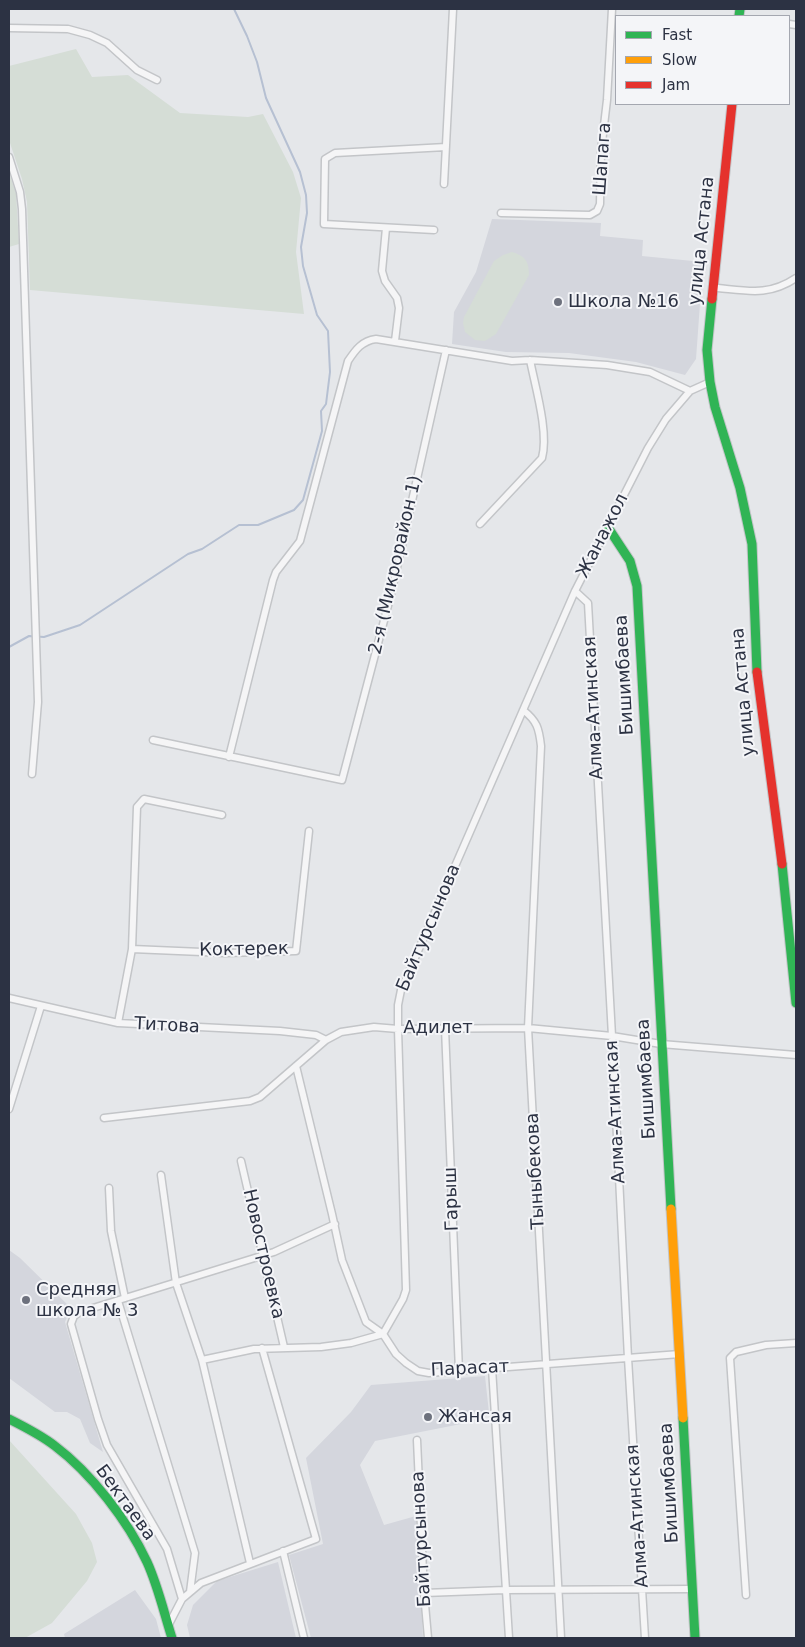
<!DOCTYPE html>
<meta charset="utf-8">
<style>
body{margin:0}
#map{position:relative;width:805px;height:1647px;overflow:hidden;background:#e5e7ea;font-family:"DejaVu Sans",sans-serif}
canvas{display:block}
.frame{position:absolute;inset:0;border:10px solid #2c3243;pointer-events:none}
.legend{position:absolute;left:615px;top:15px;width:175px;height:90px;box-sizing:border-box;background:#f4f5f8;border:1px solid #a4a7b0;margin:0;padding:6px 9px;list-style:none;font-size:15px;color:#2c3243}
.legend li{display:flex;align-items:center;gap:10px;height:25px}
.legend b{width:25px;border:1px solid #a4a7b0}
</style>
<div id="map">
<canvas width="805" height="1647"></canvas>
<div class="frame"></div>
<ul class="legend">
<li><b style="height:6px;background:#30b455"></b>Fast</li>
<li><b style="height:6px;background:#ff9f0a"></b>Slow</li>
<li><b style="height:6px;background:#e5322d"></b>Jam</li>
</ul>
</div>
<script>
const g = document.querySelector('canvas').getContext('2d');
g.lineJoin = 'round';
function fill(path, color) {
  g.fillStyle = color;
  g.fill(path, 'evenodd');
}
function trace(path, color, width, dash) {
  g.strokeStyle = color;
  g.lineWidth = width;
  g.lineCap = dash ? 'butt' : 'round';
  g.setLineDash(dash || []);
  g.stroke(path);
}
function label(font, color, halo, rows, align = 'center') {
  g.font = font + ' "DejaVu Sans",sans-serif';
  g.lineWidth = 4;
  g.setLineDash([]);
  g.textBaseline = 'middle';
  g.strokeStyle = halo;
  g.fillStyle = color;
  for (const [text, x, y, turn = 0] of rows) {
    g.save();
    g.translate(x, y);
    g.rotate((+turn || 0) * Math.PI / 180);
    g.textAlign = isNaN(turn) ? turn : align;
    if (halo) g.strokeText(text, 0, 0);
    g.fillText(text, 0, 0);
    g.restore();
  }
}
const built = new Path2D(`
 M 492,219 L 601,223 L 600,236 L 643,240 L 642,256 L 703,262 L 696,359 L 685,375 L 636,362 L 569,353 L 506,352 L 452,344 L 454,312 L 476,272 Z
 M 9,1250 L 20,1258 L 71,1308 L 65,1322 L 103,1452 L 90,1443 L 80,1419 L 67,1412 L 55,1412 L 9,1378 Z
 M 485,1376 L 489,1413 L 469,1412 L 461,1424 L 375,1441 L 360,1465 L 384,1525 L 416,1516 L 423,1638 L 311,1638 L 289,1555 L 323,1544 L 306,1458 L 351,1412 L 371,1385 Z
 M 278,1562 L 296,1638 L 190,1638 L 187,1625 L 193,1605 L 217,1581 Z
 M 135,1590 L 156,1619 L 161,1638 L 65,1638 L 64,1634 Z`);
const green = new Path2D(`
 M 76,49 L 92,77 L 128,75 L 180,113 L 248,117 L 263,114 L 293,172 L 301,198 L 296,252 L 304,314 L 30,290 L 27,202 L 22,179 L 9,140 L 9,66 Z
 M 9,173 L 16,193 L 19,244 L 9,247 Z
 M 512,252 C 525,256 529,261 529,275 L 496,334 L 485,341 L 475,340 L 465,332 L 463,323 L 464,317 L 494,261 L 503,255 Z
 M 9,1440 L 76,1514 L 92,1543 L 97,1562 L 87,1581 L 52,1623 L 25,1638 L 9,1638 Z`);
const stream = new Path2D(`
 M 9,647 L 29,636 L 44,637 L 80,625 L 188,554 L 202,549 L 239,525 L 258,525 L 294,510 L 303,500 L 322,431 L 321,411 L 326,404 L 330,372 L 328,331 L 317,315 L 303,266 L 301,247 L 307,213 L 306,195 L 300,172 L 266,98 L 257,62 L 247,36 L 234,9`);
const street = new Path2D(`
 M 789,24 L 796,25
 M 9,28 L 68,29 L 90,35 L 107,43 L 137,70 L 157,80
 M 9,157 L 20,192 L 22,209 L 38,702 L 32,774
 M 444,184 L 453,9
 M 501,213 L 590,215 L 597,211 L 600,204 L 601,151 L 607,100 L 612,9
 M 386,228 L 382,271 L 385,281 L 397,298 L 399,308 L 395,341
 M 434,230 L 324,224 L 325,159 L 335,153 L 446,147
 M 718,288 C 749,291 769,296 796,278
 M 480,524 L 542,458 C 549,432 535,386 530,360
 M 575,591 L 588,603 L 612,1036 L 628,1358 L 645,1638
 M 523,710 C 537,721 539,728 541,746 L 528,1028 L 561,1638
 M 153,740 L 342,780 L 391,594 L 446,350
 M 229,757 L 273,580 L 276,572 L 300,541 L 348,361 C 356,349 362,341 376,339 L 512,361 L 530,360 L 607,365 L 650,372 L 690,391
 M 132,949 L 225,953 L 296,951 L 309,831
 M 9,998 L 118,1023 L 280,1031 L 316,1035 L 326,1040
 M 118,1023 L 132,949 L 137,807 L 144,799 L 222,815
 M 445,1028 L 459,1371
 M 296,1066 L 332,1214 L 342,1260 L 366,1322 L 383,1334 L 396,1354 L 406,1363 L 418,1371 L 429,1373 L 680,1354
 M 9,1109 L 41,1006
 M 104,1118 L 250,1101 L 260,1097 L 326,1040 L 341,1032 L 374,1027 L 398,1029 L 528,1028 L 612,1036 L 661,1044 L 796,1055
 M 241,1161 L 284,1347
 M 161,1175 L 176,1283 L 202,1360 L 250,1563
 M 109,1188 L 111,1231 L 125,1298
 M 118,1301 L 195,1553 L 190,1592
 M 383,1334 L 403,1299 L 406,1290 L 398,1029 L 398,1005 L 401,990 L 575,591 L 648,448 L 666,419 L 690,391 L 710,382
 M 202,1360 L 254,1349 L 321,1347 L 351,1343 L 383,1334
 M 492,1368 L 509,1638
 M 417,1440 L 424,1593 L 428,1638
 M 283,1551 L 304,1638
 M 424,1593 L 505,1590 L 692,1589
 M 746,1595 L 730,1358 L 736,1352 L 766,1345 L 796,1343
 M 182,1599 L 167,1549 L 107,1445 L 98,1419 L 71,1324 L 74,1316 L 80,1312 L 274,1252 L 335,1224
 M 168,1626 L 182,1599 L 201,1583 L 316,1539 L 262,1348`);
const fast = new Path2D(`
 M 739,16 L 740,9
 M 712,299 L 707,350 L 710,382 L 715,407 L 740,488 L 752,544 L 757,672
 M 607,526 L 630,561 L 637,586 L 671,1209
 M 782,864 L 796,1003
 M 683,1418 L 695,1638
 M 9,1419 C 25,1427 41,1435 55,1446 C 91,1473 128,1521 147,1562 C 158,1586 164,1613 172,1638`);
const slow = new Path2D(`
 M 671,1209 L 683,1418`);
const jam = new Path2D(`
 M 712,299 L 732,104
 M 757,672 L 782,864`);
const markers = [
 [558,302,5,"#6d717d"],
 [26,1300,5,"#6d717d"],
 [428,1417,5,"#6d717d"]
];
const streetNames = [
 ["Шапага",603,159,-86],
 ["улица Астана",702,241,-84],
 ["Жанажол",603,536,-63],
 ["2-я (Микрорайон 1)",396,565,-77],
 ["Бишимбаева",625,675,-93],
 ["улица Астана",744,692,-95],
 ["Алма-Атинская",594,708,-93],
 ["Байтурсынова",429,928,-67],
 ["Коктерек",244,950,-1],
 ["Титова",167,1026,3],
 ["Адилет",438,1028],
 ["Бишимбаева",647,1079,-93],
 ["Алма-Атинская",616,1112,-93],
 ["Тыныбекова",536,1171,-93],
 ["Гарыш",452,1199,-92],
 ["Новостроевка",263,1254,77],
 ["Парасат",470,1369,-3],
 ["Бишимбаева",670,1483,-93],
 ["Бектаева",125,1503,54],
 ["Алма-Атинская",638,1516,-94],
 ["Байтурсынова",422,1539,-93]
];
const poiNames = [
 ["Школа №16",568,302],
 ["Средняя",36,1290],
 ["школа № 3",36,1311],
 ["Жансая",438,1417]
];
fill(built, '#d4d6dd');
fill(green, '#d5ddd6');
trace(stream, '#b6c0d2', 2);
trace(street, '#c3c5c8', 9);
trace(fast, '#c3c5c8', 11);
trace(slow, '#c3c5c8', 11);
trace(jam, '#c3c5c8', 11);
trace(street, '#f5f5f6', 6);
trace(fast, '#30b455', 9);
trace(slow, '#ff9f0a', 9);
trace(jam, '#e5322d', 9);
for (const [x, y, r, color] of markers) {
  const dot = new Path2D();
  dot.arc(x, y, r, 0, 2 * Math.PI);
  g.fillStyle = color;
  g.fill(dot);
  trace(dot, '#f4f5f8', 2);
}
label('18px', '#2c3243', '#f4f5f8', streetNames);
label('18px', '#2c3243', '#f4f5f8', poiNames, 'left');
</script>
